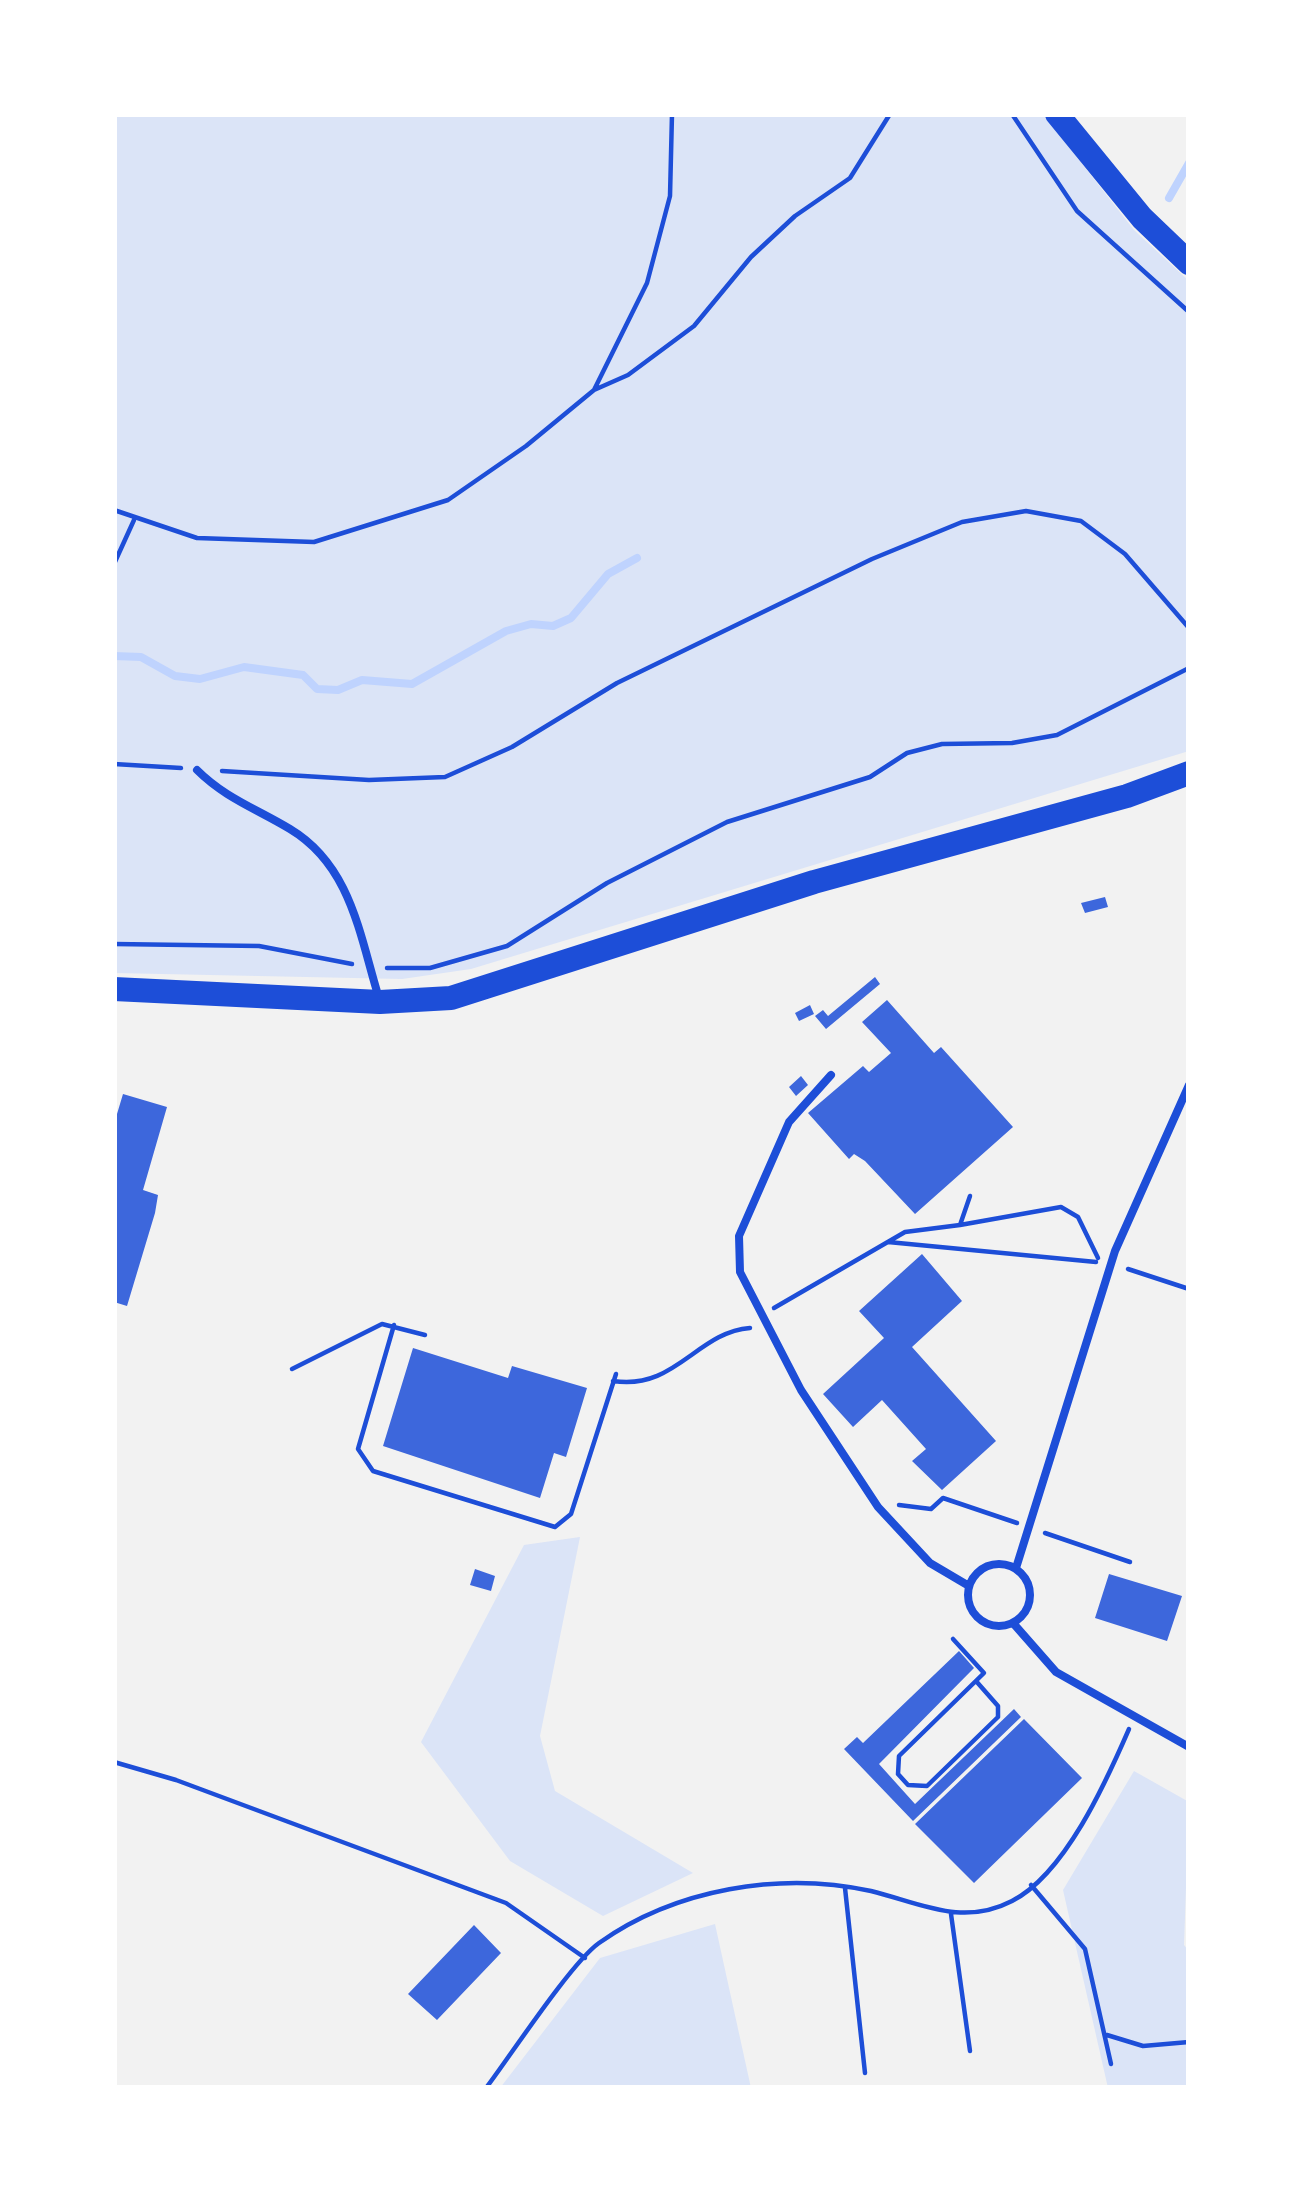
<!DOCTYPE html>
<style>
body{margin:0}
#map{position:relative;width:1303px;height:2202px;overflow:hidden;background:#f2f2f2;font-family:"Asap Condensed",sans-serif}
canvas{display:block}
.frame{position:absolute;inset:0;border:117px solid #fff;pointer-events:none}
</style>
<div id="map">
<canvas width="1303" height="2202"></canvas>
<div class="frame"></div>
</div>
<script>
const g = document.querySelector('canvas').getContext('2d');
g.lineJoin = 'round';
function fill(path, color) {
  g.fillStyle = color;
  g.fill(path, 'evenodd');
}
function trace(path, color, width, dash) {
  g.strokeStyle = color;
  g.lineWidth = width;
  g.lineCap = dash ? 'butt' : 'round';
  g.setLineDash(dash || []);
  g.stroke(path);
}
const green = new Path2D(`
 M 114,114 L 1043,114 L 1134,230 L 1189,281 L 1189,751 L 471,969 L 402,979 L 114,973 Z
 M 580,1537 L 540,1736 L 555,1791 L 693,1873 L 603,1916 L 510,1861 L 421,1742 L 524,1545 Z
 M 1134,1771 L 1189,1802 L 1184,1945 L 1189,1951 L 1189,2088 L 1108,2088 L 1063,1890 Z
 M 715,1924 L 751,2088 L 500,2088 L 600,1958 Z`);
const stream = new Path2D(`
 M 1169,198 L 1189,163
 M 114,656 L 141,657 L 175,676 L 200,679 L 244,667 L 303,675 L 317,689 L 338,690 L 362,680 L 412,684 L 506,631 L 531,624 L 553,626 L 571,618 L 608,574 L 637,558`);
const building = new Path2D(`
 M 1105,897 L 1108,907 L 1085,913 L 1081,903 Z
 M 875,977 L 880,984 L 826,1029 L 815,1016 L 823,1010 L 828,1016 Z
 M 887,1000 L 934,1053 L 941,1047 L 1013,1127 L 915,1214 L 865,1161 L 854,1154 L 849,1159 L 808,1113 L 863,1066 L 869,1072 L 891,1053 L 862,1022 Z
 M 810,1005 L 814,1014 L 799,1021 L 795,1013 Z
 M 801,1076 L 808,1085 L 796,1096 L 789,1087 Z
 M 123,1094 L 167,1107 L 143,1190 L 158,1195 L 155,1213 L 127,1306 L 114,1302 L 114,1124 Z
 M 922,1254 L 962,1301 L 912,1347 L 996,1441 L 942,1490 L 912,1461 L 926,1449 L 882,1400 L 853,1427 L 823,1394 L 884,1338 L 859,1311 Z
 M 413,1348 L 508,1378 L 512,1366 L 587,1388 L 566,1457 L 554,1453 L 540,1498 L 383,1446 Z
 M 475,1569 L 495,1576 L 491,1591 L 470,1585 Z
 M 1109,1574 L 1182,1596 L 1167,1641 L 1095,1618 Z
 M 959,1651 L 974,1668 L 879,1764 L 915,1804 L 1014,1709 L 1021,1717 L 913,1821 L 844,1749 L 857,1737 L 863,1743 Z
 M 1024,1719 L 1082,1778 L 974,1883 L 915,1824 Z
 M 474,1925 L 501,1953 L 437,2020 L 408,1994 Z`);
const path = new Path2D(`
 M 1012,114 L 1077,211 L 1189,312
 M 594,390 L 628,375 L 694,326 L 751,257 L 795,216 L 850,178 L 890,114
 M 114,510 L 197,538 L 314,542 L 448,500 L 526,446 L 594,390 L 647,283 L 670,196 L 672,114
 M 114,564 L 134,520
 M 114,764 L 181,768
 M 222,771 L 369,780 L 445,777 L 512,747 L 617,683 L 872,559 L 962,522 L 1026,511 L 1081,521 L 1125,554 L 1189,628
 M 114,944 L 259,946 L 352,964
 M 387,968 L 430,968 L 507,946 L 607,883 L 727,822 L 870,777 L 907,753 L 942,744 L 1012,743 L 1057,735 L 1189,668
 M 960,1225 L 1061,1207 L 1078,1217 L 1098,1258
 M 888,1242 L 1096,1262
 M 1128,1269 L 1189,1289
 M 774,1308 L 905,1232 L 960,1225 L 970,1196
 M 394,1325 L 358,1449 L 373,1471 L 555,1527 L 571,1514 L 616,1374
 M 292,1369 L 382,1324 L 425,1335
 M 613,1381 C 675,1391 697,1332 750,1328
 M 899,1505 L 931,1509 L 943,1498 L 1017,1523
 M 1045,1533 L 1130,1562
 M 953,1639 L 984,1673 L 899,1756 L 898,1774 L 908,1785 L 927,1786 L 998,1717 L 998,1706 L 976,1681
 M 114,1762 L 176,1780 L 506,1903 L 585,1958
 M 1031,1885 L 1085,1949 L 1111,2064
 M 845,1888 L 865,2073
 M 951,1914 L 970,2051
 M 1107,2035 L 1143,2046 L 1189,2042
 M 1189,2071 L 1189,2083
 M 486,2088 C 511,2055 571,1963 599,1943 C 675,1889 780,1871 871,1891 C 920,1903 962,1927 1012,1901 C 1065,1874 1106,1782 1129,1729`);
const service = new Path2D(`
 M 197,770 C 225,798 257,809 290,829 C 350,865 359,932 378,995
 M 831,1075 L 789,1122 L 739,1236 L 740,1272 L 801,1390 L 878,1507 L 930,1563 L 969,1586
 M968 1595a31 31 0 1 1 62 0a31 31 0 1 1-62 0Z
 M 1016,1568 L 1115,1251 L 1189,1085
 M 1013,1623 L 1056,1672 L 1189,1747`);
const primary = new Path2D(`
 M 1057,114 L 1142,218 L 1189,263
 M 114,989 L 380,1002 L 451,998 L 814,882 L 1127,796 L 1189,773`);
fill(green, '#dbe4f7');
trace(stream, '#bfd3fe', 8);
fill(building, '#3d67dc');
trace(path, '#1d4ed8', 4.5);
trace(service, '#1d4ed8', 8);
trace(primary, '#1d4ed8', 24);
</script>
